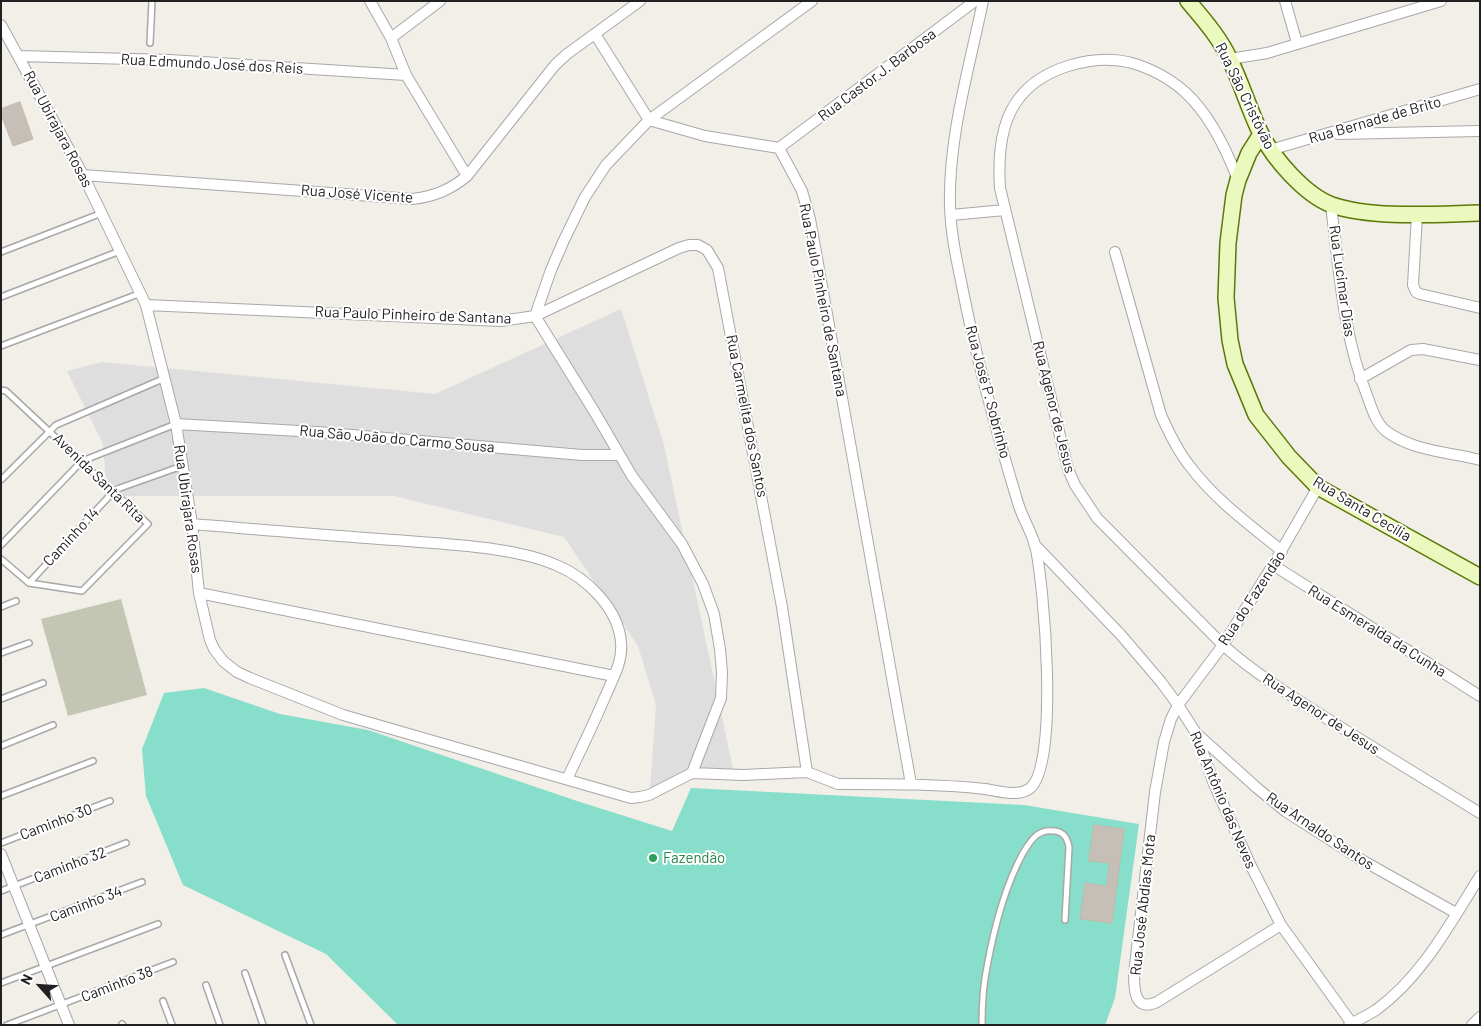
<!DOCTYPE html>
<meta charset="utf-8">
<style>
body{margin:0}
#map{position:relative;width:1481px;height:1026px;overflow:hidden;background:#f1efe8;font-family:Barlow,sans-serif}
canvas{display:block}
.frame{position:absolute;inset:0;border:2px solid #212121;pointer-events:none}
.north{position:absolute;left:15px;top:961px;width:50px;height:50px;-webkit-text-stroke:4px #fff;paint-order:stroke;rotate:296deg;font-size:14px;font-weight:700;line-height:20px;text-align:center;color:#212121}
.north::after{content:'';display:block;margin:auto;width:18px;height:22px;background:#212121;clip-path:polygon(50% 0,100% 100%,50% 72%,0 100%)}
</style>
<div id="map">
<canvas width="1481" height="1026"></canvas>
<div class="frame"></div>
<div class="north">N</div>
</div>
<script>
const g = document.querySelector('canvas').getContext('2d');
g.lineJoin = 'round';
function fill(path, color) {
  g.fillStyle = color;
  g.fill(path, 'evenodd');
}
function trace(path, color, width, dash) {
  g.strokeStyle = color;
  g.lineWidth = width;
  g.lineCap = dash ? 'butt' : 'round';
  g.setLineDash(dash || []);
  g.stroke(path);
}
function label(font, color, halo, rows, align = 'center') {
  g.font = font + ' Barlow,sans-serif';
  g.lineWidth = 4;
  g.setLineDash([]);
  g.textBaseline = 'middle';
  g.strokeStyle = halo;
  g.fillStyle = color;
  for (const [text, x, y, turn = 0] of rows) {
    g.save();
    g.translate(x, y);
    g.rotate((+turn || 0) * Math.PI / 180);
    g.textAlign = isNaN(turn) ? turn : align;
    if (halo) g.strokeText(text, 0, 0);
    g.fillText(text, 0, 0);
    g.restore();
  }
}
const residential = new Path2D(`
 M 621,309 L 664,445 L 735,778 L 671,778 L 650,791 L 656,705 L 638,646 L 564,537 L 394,496 L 107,496 L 103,444 L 67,371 L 102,362 L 435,394 Z`);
const construction = new Path2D(`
 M 121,599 L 147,695 L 68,716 L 41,619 Z`);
const pitch = new Path2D(`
 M 204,688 L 280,714 L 368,730 L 577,801 L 672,831 L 691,788 L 1024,805 L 1139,824 L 1115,998 L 1105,1025 L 398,1025 L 326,954 L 183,885 L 146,796 L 142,749 L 164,693 Z`);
const building = new Path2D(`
 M 20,102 L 33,139 L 13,146 L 1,114 L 1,109 Z
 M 1094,825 L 1124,829 L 1112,923 L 1080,919 L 1085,883 L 1107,886 L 1109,863 L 1089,861 Z`);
const lane = new Path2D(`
 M 150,43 L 152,1
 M 1,252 L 102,213
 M 1,297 L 120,251
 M 1,346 L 141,293
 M 1,390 L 6,391 L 148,524 L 82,591 L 29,583 L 1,559
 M 1,480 L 56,425 L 165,378
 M 1,545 L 82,461 L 176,424
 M 29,583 L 114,491 L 120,488 L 182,466
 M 1,607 L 16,601
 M 1,653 L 29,643
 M 1,699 L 43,683
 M 1,746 L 53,725
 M 1,796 L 93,761
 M 1,843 L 110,801
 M 1,891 L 126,843
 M 1,935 L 142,882
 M 285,955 L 311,1025
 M 245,973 L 263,1025
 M 1,983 L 158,924
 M 206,985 L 220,1025
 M 163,1001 L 172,1025
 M 122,1024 L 123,1025
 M 7,1025 L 173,962
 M 982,1025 C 982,1006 983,986 987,967 C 994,928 1004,888 1023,853 C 1027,847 1031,839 1037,835 C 1042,831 1048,830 1055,831 C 1064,832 1067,838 1069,847 L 1065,920`);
const street = new Path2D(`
 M 370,1 L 391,38 L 406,75 L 467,176
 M 1285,1 L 1297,43
 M 1,25 L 83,175 L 146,305 L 176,424 L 192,524 L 199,593 L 210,640 L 214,649 L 223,661 L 237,672 L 250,678 L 343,715 L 631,798 L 640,797 L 649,795 L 692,773 L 743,775 L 807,772 L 838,784 L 845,784 C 892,784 939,784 985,789 C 998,791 1017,797 1029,789 C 1060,768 1044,582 1035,545 C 1031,531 1022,517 1018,503 C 998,437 979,369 965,301 C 959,270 951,239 950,207 C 948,138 969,69 983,1
 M 595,34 L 649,120
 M 391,38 L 440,1
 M 18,56 L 170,60 L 406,75
 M 1230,59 L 1267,53 L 1441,1
 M 649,120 L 705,136 L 779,148
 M 1338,134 L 1480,131
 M 779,148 L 802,191 L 810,219 L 911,784
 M 779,148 L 975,1
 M 1270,150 L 1480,89
 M 83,175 L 413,199 C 435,196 450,190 467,176 L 555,65 L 567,54 L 640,1
 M 1238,180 C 1227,151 1209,114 1185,92 C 1169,78 1148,67 1128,62 C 1092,54 1043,68 1020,97 C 1000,121 998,158 1000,188 L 1068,469 L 1075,485 L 1097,518 L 1223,645 C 1252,671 1285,692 1318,713 C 1372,747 1426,780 1480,813
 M 1331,205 C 1339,270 1343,336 1368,398 C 1372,409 1376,423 1386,431 C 1412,451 1449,452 1480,460
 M 951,215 L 1005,210
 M 1417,215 L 1413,285 L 1416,292 L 1420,294 L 1480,308
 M 1115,252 L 1161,415 C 1169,433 1177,450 1189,465 C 1214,499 1250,525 1282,551
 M 146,305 L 501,321 L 535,316 L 679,248 L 689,245 L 698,245 L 707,250 L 718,268 L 782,607 L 807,772
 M 535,316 L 594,411 L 632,476 L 682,544 L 703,584 L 714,614 L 720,649 L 722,673 L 721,698 L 692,773
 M 535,316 L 551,270 L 564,240 L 585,197 L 606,165 L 649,120 L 812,1
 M 1360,379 L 1411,350 L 1423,349 L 1480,360
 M 176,424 L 317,432 L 582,455 L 618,455
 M 192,524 C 264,530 335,536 407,541 C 452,545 515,547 556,565 C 586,577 619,609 621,643 C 623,662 612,680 605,697 C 593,725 580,752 567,779
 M 1034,544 L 1121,635 L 1161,682 L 1178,705 L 1196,733 L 1214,784 L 1250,864 L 1281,925 L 1353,1025
 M 1273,565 L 1480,696
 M 199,593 L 614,676
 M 1196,733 L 1257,788 L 1285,811 L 1360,859 L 1456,913
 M 1,854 L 69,1025
 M 1281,925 L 1157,1002 C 1135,1012 1134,991 1134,974 L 1155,792 L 1164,742 L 1171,719 L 1178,705 L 1223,645 L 1273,565 L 1318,487
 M 1349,1025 C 1358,1020 1368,1015 1376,1010 C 1422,977 1451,922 1480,876
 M 1472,1025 L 1480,1017`);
const secondary = new Path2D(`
 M 1188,1 C 1204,20 1220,38 1230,60 C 1242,84 1249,110 1261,134 C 1274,159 1305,195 1332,205 C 1373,219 1436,214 1480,213
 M 1261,134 L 1249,153 L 1238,180 L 1234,195 L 1228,243 L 1226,298 L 1230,340 L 1235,364 L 1256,415 L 1289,457 L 1318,487 L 1480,577`);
const markers = [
 [653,858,5,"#2e9e5b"]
];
const streetNames = [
 ["Rua Edmundo José dos Reis",212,64,3],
 ["Rua Castor J. Barbosa",877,75,-37],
 ["Rua São Cristóvão",1245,96,64],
 ["Rua Bernade de Brito",1375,120,-16],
 ["Rua Ubirajara Rosas",58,129,62],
 ["Rua José Vicente",357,194,4],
 ["Rua Lucimar Dias",1342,281,82],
 ["Rua Paulo Pinheiro de Santana",823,300,79],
 ["Rua Paulo Pinheiro de Santana",413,315,2],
 ["Rua José P. Sobrinho",988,392,75],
 ["Rua Agenor de Jesus",1054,407,76],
 ["Rua Carmelita dos Santos",747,416,79],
 ["Rua São João do Carmo Sousa",397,439,5],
 ["Avenida Santa Rita",99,478,44],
 ["Rua Ubirajara Rosas",188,509,82],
 ["Rua Santa Cecília",1362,509,31],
 ["Caminho 14",71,537,-47],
 ["Rua do Fazendão",1252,598,-57],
 ["Rua Esmeralda da Cunha",1377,631,32],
 ["Rua Agenor de Jesus",1321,714,33],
 ["Rua Antônio das Neves",1223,800,67],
 ["Caminho 30",56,822,-21],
 ["Rua Arnaldo Santos",1320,831,34],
 ["Caminho 32",70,865,-21],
 ["Caminho 34",86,904,-21],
 ["Rua José Abdias Mota",1143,905,-84],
 ["Caminho 38",117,984,-21]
];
const leisureNames = [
 ["Fazendão",663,858]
];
fill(residential, '#dfdede');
fill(construction, '#c3c6b3');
fill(pitch, '#87deca');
fill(building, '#c6bfb7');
trace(building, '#c3b9aa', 1);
trace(lane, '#a8a8a8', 8);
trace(street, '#a8a8a8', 12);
trace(secondary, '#5a7907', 18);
trace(lane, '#fff', 5);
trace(street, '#fff', 10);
trace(secondary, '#ecf9be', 15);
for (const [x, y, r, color] of markers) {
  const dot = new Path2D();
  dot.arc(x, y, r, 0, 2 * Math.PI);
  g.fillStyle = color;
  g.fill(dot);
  trace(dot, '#fff', 2);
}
label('15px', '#212121', '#fff', streetNames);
label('15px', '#27864d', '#fff', leisureNames, 'left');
</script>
